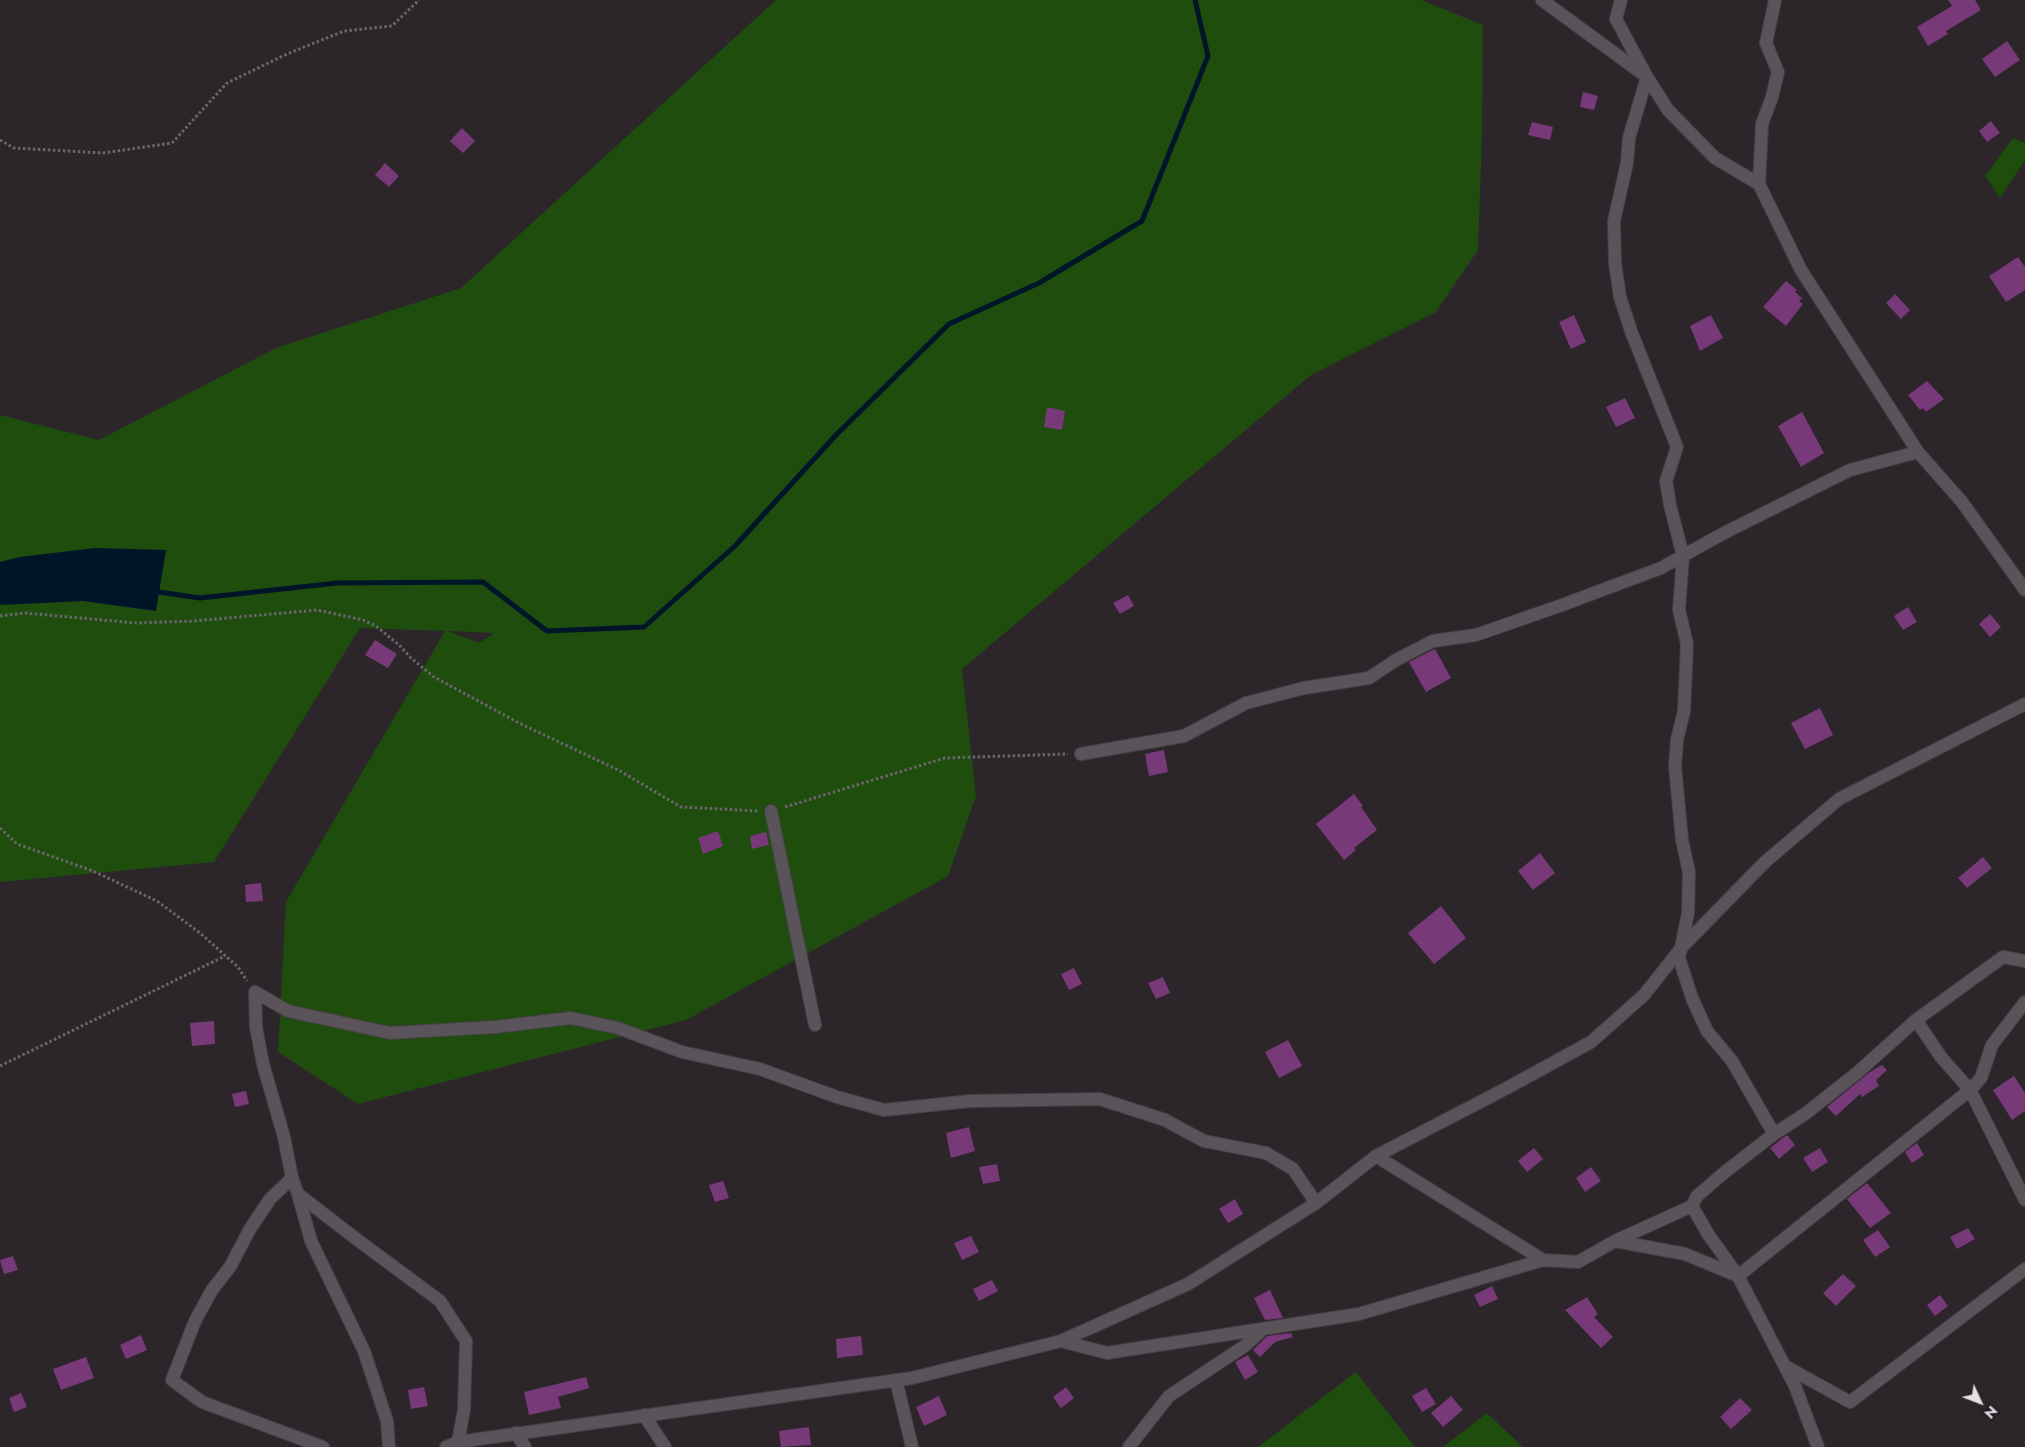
<!DOCTYPE html>
<style>
body{margin:0}
#map{position:relative;width:2025px;height:1447px;overflow:hidden;background:#2c262b;font-family:Jost,sans-serif}
canvas{display:block}
.north{position:absolute;left:1955px;top:1377px;width:50px;height:50px;-webkit-text-stroke:4px #221c22;paint-order:stroke;rotate:133deg;font-size:14px;font-weight:700;line-height:20px;text-align:center;color:#e4e0e3}
.north::after{content:'';display:block;margin:auto;width:18px;height:22px;background:#e4e0e3;clip-path:polygon(50% 0,100% 100%,50% 72%,0 100%)}
</style>
<div id="map">
<canvas width="2025" height="1447"></canvas>
<div class="north">N</div>
</div>
<script>
const g = document.querySelector('canvas').getContext('2d');
g.lineJoin = 'round';
function fill(path, color) {
  g.fillStyle = color;
  g.fill(path, 'evenodd');
}
function trace(path, color, width, dash) {
  g.strokeStyle = color;
  g.lineWidth = width;
  g.lineCap = dash ? 'butt' : 'round';
  g.setLineDash(dash || []);
  g.stroke(path);
}
const green = new Path2D(`
 M 776,0 L 1421,0 L 1483,25 L 1482,135 L 1478,250 L 1436,312 L 1311,375 L 962,669 L 976,796 L 948,876 L 686,1020 L 358,1104 L 278,1052 L 286,902 L 445,631 L 360,628 L 214,862 L 0,882 L 0,415 L 99,440 L 276,348 L 461,288 ZM 448,631 L 493,633 L 493,634 L 479,643 Z
 M 2013,138 L 2025,143 L 2025,160 L 2000,198 L 1985,176 Z
 M 1356,1372 L 1415,1447 L 1258,1447 Z
 M 1487,1413 L 1523,1447 L 1443,1447 Z`);
const water = new Path2D(`
 M 95,548 L 166,550 L 156,611 L 83,601 L 0,605 L 0,562 L 20,557 Z`);
const stream = new Path2D(`
 M 152,591 L 200,598 L 337,583 L 483,582 L 547,631 L 644,627 L 735,546 L 836,435 L 949,324 L 1039,283 L 1142,221 L 1208,56 L 1195,0`);
const building = new Path2D(`
 M 1948,0 L 1975,0 L 1981,10 L 1946,31 L 1948,34 L 1928,46 L 1917,27 L 1952,6 Z
 M 2007,41 L 2020,60 L 1995,77 L 1982,59 Z
 M 1583,92 L 1598,96 L 1594,110 L 1580,107 Z
 M 1991,121 L 2000,133 L 1987,142 L 1979,131 Z
 M 1532,122 L 1553,127 L 1550,140 L 1528,135 Z
 M 462,128 L 475,141 L 463,153 L 450,141 Z
 M 385,163 L 399,176 L 389,187 L 375,175 Z
 M 2018,257 L 2025,267 L 2025,290 L 2006,302 L 1989,276 Z
 M 1786,281 L 1797,290 L 1795,292 L 1802,298 L 1799,301 L 1803,304 L 1786,326 L 1763,307 Z
 M 1895,294 L 1910,310 L 1901,319 L 1886,303 Z
 M 1574,315 L 1586,342 L 1571,349 L 1559,322 Z
 M 1711,315 L 1723,338 L 1700,351 L 1690,326 Z
 M 1927,381 L 1944,399 L 1926,412 L 1923,408 L 1920,410 L 1908,395 Z
 M 1625,398 L 1635,418 L 1616,427 L 1606,407 Z
 M 1047,407 L 1065,411 L 1062,430 L 1044,427 Z
 M 1802,412 L 1824,453 L 1801,467 L 1778,426 Z
 M 1128,595 L 1134,606 L 1120,614 L 1113,603 Z
 M 1908,607 L 1917,622 L 1903,630 L 1894,616 Z
 M 1990,614 L 2001,627 L 1990,637 L 1979,624 Z
 M 375,640 L 397,654 L 388,668 L 365,655 Z
 M 1435,649 L 1451,678 L 1426,692 L 1409,662 Z
 M 1820,708 L 1833,735 L 1805,749 L 1791,723 Z
 M 1164,750 L 1168,772 L 1149,776 L 1145,754 Z
 M 1354,794 L 1363,806 L 1361,807 L 1377,830 L 1354,848 L 1356,850 L 1344,860 L 1316,824 Z
 M 718,831 L 723,846 L 703,854 L 698,838 Z
 M 766,832 L 769,845 L 752,849 L 750,836 Z
 M 1540,853 L 1555,873 L 1533,890 L 1518,871 Z
 M 1983,857 L 1992,868 L 1967,888 L 1958,878 Z
 M 261,883 L 263,901 L 246,902 L 245,885 Z
 M 1441,906 L 1466,938 L 1434,964 L 1408,933 Z
 M 1074,968 L 1082,984 L 1069,990 L 1061,974 Z
 M 1163,977 L 1170,993 L 1156,999 L 1148,983 Z
 M 214,1021 L 215,1044 L 192,1046 L 190,1023 Z
 M 1288,1040 L 1302,1066 L 1279,1078 L 1265,1052 Z
 M 1882,1065 L 1887,1070 L 1876,1080 L 1879,1086 L 1862,1097 L 1860,1094 L 1836,1116 L 1827,1107 L 1870,1072 Z
 M 2014,1076 L 2025,1093 L 2025,1111 L 2012,1120 L 1993,1090 Z
 M 246,1091 L 249,1104 L 235,1107 L 232,1094 Z
 M 969,1127 L 975,1151 L 951,1158 L 946,1133 Z
 M 1787,1135 L 1795,1145 L 1779,1159 L 1770,1148 Z
 M 1917,1143 L 1924,1155 L 1912,1163 L 1905,1152 Z
 M 1534,1148 L 1543,1159 L 1527,1172 L 1518,1161 Z
 M 1820,1148 L 1828,1162 L 1812,1172 L 1803,1158 Z
 M 997,1164 L 1000,1181 L 983,1184 L 979,1167 Z
 M 1591,1167 L 1601,1181 L 1585,1192 L 1576,1178 Z
 M 723,1181 L 729,1198 L 715,1202 L 709,1185 Z
 M 1867,1183 L 1891,1213 L 1870,1228 L 1847,1199 Z
 M 1235,1199 L 1243,1214 L 1228,1223 L 1219,1209 Z
 M 1968,1228 L 1975,1239 L 1957,1249 L 1950,1237 Z
 M 1878,1230 L 1890,1247 L 1875,1257 L 1863,1240 Z
 M 971,1236 L 979,1252 L 962,1260 L 954,1243 Z
 M 13,1256 L 18,1270 L 4,1274 L 0,1260 Z
 M 1843,1274 L 1856,1286 L 1836,1306 L 1823,1293 Z
 M 992,1280 L 998,1291 L 979,1301 L 973,1289 Z
 M 1492,1286 L 1498,1299 L 1480,1307 L 1474,1295 Z
 M 1270,1290 L 1283,1318 L 1265,1320 L 1254,1298 Z
 M 1940,1295 L 1948,1306 L 1935,1316 L 1927,1305 Z
 M 1587,1297 L 1598,1314 L 1594,1317 L 1613,1337 L 1601,1348 L 1565,1310 Z
 M 1291,1333 L 1293,1337 L 1275,1342 L 1260,1357 L 1253,1350 L 1267,1336 Z
 M 141,1335 L 147,1350 L 126,1359 L 120,1345 Z
 M 861,1336 L 863,1355 L 837,1358 L 836,1339 Z
 M 1248,1355 L 1258,1372 L 1245,1380 L 1235,1362 Z
 M 86,1357 L 94,1378 L 61,1390 L 53,1369 Z
 M 586,1377 L 589,1388 L 558,1397 L 561,1408 L 529,1415 L 524,1392 Z
 M 424,1387 L 428,1406 L 411,1409 L 408,1390 Z
 M 1066,1387 L 1074,1398 L 1061,1408 L 1053,1397 Z
 M 1426,1388 L 1436,1404 L 1422,1412 L 1412,1396 Z
 M 21,1393 L 27,1407 L 14,1412 L 9,1398 Z
 M 939,1396 L 947,1415 L 924,1426 L 916,1407 Z
 M 1451,1396 L 1463,1410 L 1443,1427 L 1431,1413 Z
 M 1740,1398 L 1752,1410 L 1731,1429 L 1720,1417 Z
 M 809,1427 L 811,1445 L 781,1447 L 779,1431 Z`);
const path = new Path2D(`
 M 0,140 L 14,148 L 103,153 L 172,143 L 227,83 L 287,54 L 344,31 L 392,26 L 419,0
 M 0,616 L 25,613 L 136,623 L 194,621 L 317,610 L 363,620 L 376,626 L 399,645 L 411,658 L 434,677 L 517,722 L 620,771 L 681,807 L 759,811
 M 785,807 L 945,758 L 1068,754
 M 0,828 L 17,844 L 93,871 L 157,901 L 200,933 L 238,967 L 247,981
 M 0,1066 L 225,956`);
const street = new Path2D(`
 M 1542,0 L 1647,77 L 1616,19 L 1621,0
 M 1647,77 L 1629,138 L 1627,163 L 1614,221 L 1615,263 L 1620,297 L 1631,331 L 1677,447 L 1666,481 L 1670,505 L 1683,556 L 1679,610 L 1687,644 L 1684,711 L 1677,740 L 1675,766 L 1682,840 L 1689,872 L 1688,913 L 1679,958 L 1692,998 L 1707,1031 L 1732,1061 L 1774,1134
 M 1647,77 L 1668,110 L 1715,158 L 1759,184 L 1801,270 L 1918,452 L 1962,502 L 2025,590
 M 1759,184 L 1762,124 L 1772,97 L 1778,72 L 1766,43 L 1775,0
 M 1081,754 L 1184,736 L 1246,703 L 1304,688 L 1369,678 L 1396,660 L 1433,641 L 1476,635 L 1562,605 L 1661,568 L 1724,533 L 1850,470 L 1918,452
 M 771,811 L 815,1025
 M 2025,961 L 2003,957 L 1916,1020 L 1941,1057 L 1970,1090 L 2025,1200
 M 255,992 L 288,1011 L 390,1033 L 495,1027 L 571,1018 L 618,1028 L 682,1052 L 760,1069 L 837,1097 L 884,1110 L 971,1101 L 1100,1099 L 1165,1120 L 1204,1141 L 1266,1153 L 1293,1169 L 1316,1203
 M 255,992 L 256,1027 L 263,1064 L 284,1137 L 292,1178 L 298,1194 L 311,1241 L 364,1351 L 387,1421 L 389,1447
 M 1376,1156 L 1543,1260
 M 292,1178 L 270,1199 L 250,1229 L 230,1267 L 212,1290 L 195,1321 L 172,1380 L 202,1402 L 323,1447
 M 298,1194 L 355,1238 L 440,1301 L 466,1341 L 464,1410 L 458,1442
 M 1692,1206 L 1708,1234 L 1738,1276 L 1795,1386 L 1818,1447
 M 1615,1241 L 1685,1254 L 1738,1276 L 1970,1090 L 1981,1078 L 1992,1045 L 2025,1002
 M 1061,1341 L 1107,1353 L 1359,1314 L 1543,1260 L 1578,1262 L 1615,1241 L 1692,1206 L 1697,1196 L 1725,1172 L 1774,1134 L 1805,1114 L 1857,1073 L 1916,1020
 M 1785,1366 L 1850,1402 L 2025,1269
 M 896,1380 L 912,1447
 M 644,1415 L 665,1447
 M 516,1433 L 525,1447
 M 1129,1447 L 1169,1396 L 1246,1345 L 1263,1329`);
const secondary = new Path2D(`
 M 446,1447 L 458,1442 L 912,1378 L 1061,1341 L 1188,1284 L 1316,1203 L 1376,1156 L 1507,1088 L 1591,1042 L 1644,995 L 1682,947 L 1765,862 L 1839,799 L 2025,704`);
fill(green, '#1f4d0e');
fill(water, '#001528');
trace(stream, '#001528', 5);
fill(building, '#773978');
trace(street, '#464146', 14);
trace(secondary, '#464146', 14);
trace(path, '#6b666a', 3, [2.5, 2.5]);
trace(street, '#5a535a', 12);
trace(secondary, '#5a535a', 12);
</script>
